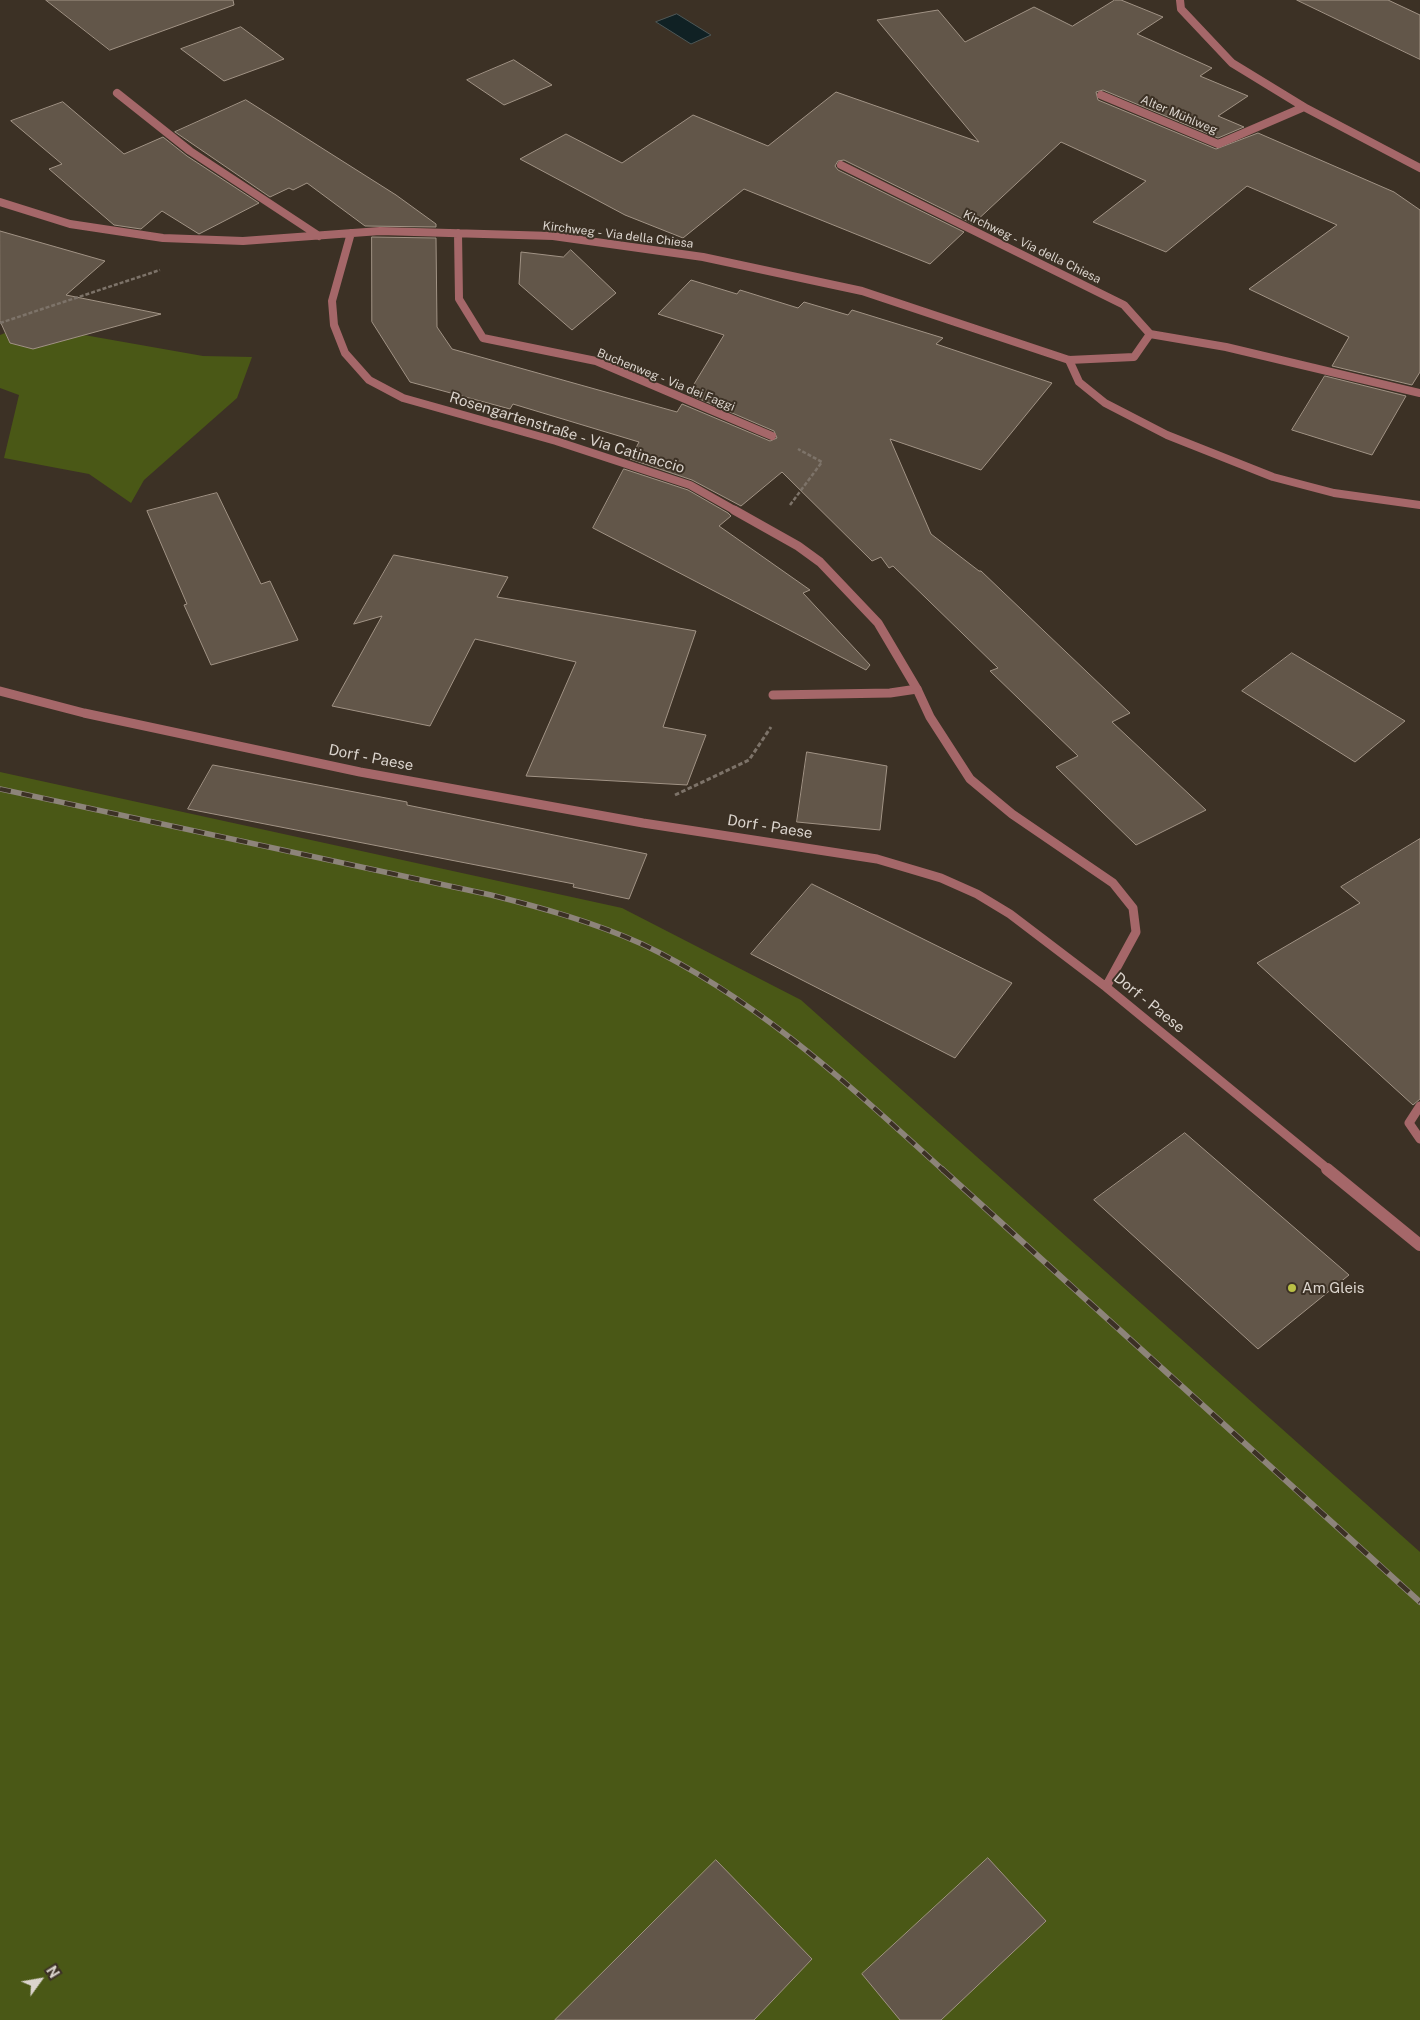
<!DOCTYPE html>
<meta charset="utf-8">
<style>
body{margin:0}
#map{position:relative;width:1420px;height:2020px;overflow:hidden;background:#3c3125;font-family:"Public Sans",sans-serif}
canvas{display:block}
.north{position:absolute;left:15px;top:1955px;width:50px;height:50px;-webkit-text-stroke:4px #3c3125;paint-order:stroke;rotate:58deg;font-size:14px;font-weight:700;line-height:20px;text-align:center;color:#dbd4cd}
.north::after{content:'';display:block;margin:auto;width:18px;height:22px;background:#dbd4cd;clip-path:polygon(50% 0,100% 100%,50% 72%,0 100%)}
</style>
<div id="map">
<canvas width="1420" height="2020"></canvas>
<div class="north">N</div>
</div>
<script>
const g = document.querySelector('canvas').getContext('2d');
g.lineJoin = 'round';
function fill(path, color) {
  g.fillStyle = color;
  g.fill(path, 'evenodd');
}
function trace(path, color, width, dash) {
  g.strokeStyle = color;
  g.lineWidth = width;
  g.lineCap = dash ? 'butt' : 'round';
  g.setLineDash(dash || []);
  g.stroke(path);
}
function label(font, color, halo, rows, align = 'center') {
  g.font = font + ' "Public Sans",sans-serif';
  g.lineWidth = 4;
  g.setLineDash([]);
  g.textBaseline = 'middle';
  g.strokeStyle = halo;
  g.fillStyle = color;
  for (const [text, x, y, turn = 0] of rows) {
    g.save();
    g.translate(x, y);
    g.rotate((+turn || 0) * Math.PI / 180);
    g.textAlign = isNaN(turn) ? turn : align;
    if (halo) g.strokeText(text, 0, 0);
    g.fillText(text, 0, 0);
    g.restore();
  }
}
const green = new Path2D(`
 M 5,333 L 10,343 L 33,349 L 84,335 L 203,356 L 252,357 L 237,398 L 144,480 L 131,503 L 89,474 L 4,458 L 19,395 L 0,388 L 0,335 Z
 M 0,772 L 622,908 L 801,1000 L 1420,1552 L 1420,2020 L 0,2020 Z`);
const water = new Path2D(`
 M 677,14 L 711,35 L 691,44 L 656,22 Z`);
const building = new Path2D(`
 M 46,0 L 233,0 L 234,5 L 110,50 Z
 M 1115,0 L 1121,0 L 1163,17 L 1137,34 L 1212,68 L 1200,76 L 1248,96 L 1218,116 L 1244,127 L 1218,138 L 1103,90 L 1096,92 L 1098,100 L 1216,149 L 1258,133 L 1394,192 L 1420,210 L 1420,372 L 1412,385 L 1332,366 L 1349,337 L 1249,289 L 1337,225 L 1247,186 L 1166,252 L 1093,222 L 1146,181 L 1061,142 L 973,224 L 844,160 L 838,161 L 835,166 L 838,170 L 964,232 L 930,264 L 744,189 L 683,238 L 625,215 L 520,159 L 566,134 L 622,163 L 693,115 L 768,146 L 836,92 L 979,142 L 877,20 L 938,10 L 965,42 L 1034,7 L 1072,26 Z
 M 1297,0 L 1388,0 L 1420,15 L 1420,59 Z
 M 241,27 L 284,59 L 224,81 L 181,49 Z
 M 514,60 L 552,85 L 504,105 L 467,80 Z
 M 246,100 L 396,195 L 436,224 L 436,227 L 365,226 L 307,183 L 293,190 L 289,188 L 270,197 L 175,132 Z
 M 63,102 L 124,154 L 163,137 L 187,156 L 259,203 L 199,234 L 162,211 L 141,229 L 114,225 L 49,169 L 62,164 L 11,121 Z
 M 0,231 L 105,261 L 66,295 L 161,314 L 33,349 L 10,343 L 0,321 Z
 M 372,237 L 436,238 L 437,327 L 452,349 L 677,412 L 682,404 L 770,441 L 777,438 L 774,431 L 688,394 L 724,335 L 658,314 L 691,280 L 737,294 L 740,290 L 798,308 L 804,302 L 848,315 L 852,310 L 943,338 L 936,344 L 1052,383 L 981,470 L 890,439 L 931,534 L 979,571 L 981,571 L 1130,713 L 1112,722 L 1206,810 L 1136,845 L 1056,767 L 1078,756 L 990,671 L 998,668 L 893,566 L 889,568 L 881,557 L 872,561 L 782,472 L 741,506 L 692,480 L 630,459 L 639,442 L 513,404 L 510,409 L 410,382 L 372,322 Z
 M 571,250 L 616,293 L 572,330 L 519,284 L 521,252 L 563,257 Z
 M 1325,376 L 1406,396 L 1372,455 L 1292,430 Z
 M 624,469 L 688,490 L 728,513 L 731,516 L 719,526 L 810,590 L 803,593 L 870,665 L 866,670 L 593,528 Z
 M 217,493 L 261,584 L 270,581 L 298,640 L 211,665 L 184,605 L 187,604 L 147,511 Z
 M 394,555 L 508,577 L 497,597 L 696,631 L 663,727 L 706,735 L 687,785 L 526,776 L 576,662 L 475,639 L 430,726 L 332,706 L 382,616 L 354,624 Z
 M 1292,653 L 1405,721 L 1355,762 L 1242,691 Z
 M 807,752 L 887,766 L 880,830 L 797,822 Z
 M 213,765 L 407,802 L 407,805 L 647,854 L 629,899 L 573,887 L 574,884 L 188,809 Z
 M 1420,839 L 1420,1099 L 1413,1105 L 1257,963 L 1360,903 L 1341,887 Z
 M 812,884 L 1012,983 L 955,1058 L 751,954 Z
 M 1185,1133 L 1349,1275 L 1258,1349 L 1094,1200 Z
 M 988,1858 L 1046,1921 L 941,2020 L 900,2020 L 862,1974 Z
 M 716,1860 L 812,1959 L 754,2020 L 555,2020 Z`);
const pathFar1 = new Path2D(`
 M 0,323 L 160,270
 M 790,505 L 822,462 L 798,449`);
const path = new Path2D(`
 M 675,795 L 749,760 L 771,727`);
const laneFar1 = new Path2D(`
 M 1069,360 L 1079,382 L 1105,403 L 1167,435 L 1273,477 L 1334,493 L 1420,505`);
const lane = new Path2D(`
 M 773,695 L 890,693 L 917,689`);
const streetFar2 = new Path2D(`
 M 1180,0 L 1181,9 L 1232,63 L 1304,107 L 1420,168
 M 117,93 L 190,151 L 319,236
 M 1101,95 L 1218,144 L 1304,107
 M 841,165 L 1124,305 L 1150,334
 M 0,202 L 70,224 L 163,238 L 243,241 L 380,231 L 553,236 L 703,257 L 862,291 L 1069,360 L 1134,357 L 1150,334 L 1226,347 L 1420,393
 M 351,233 L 332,301 L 334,325 L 345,353 L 369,380 L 403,398 L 556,441 L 690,485 L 736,511
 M 458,233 L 459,299 L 483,338 L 596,361 L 772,436`);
const streetFar1 = new Path2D(`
 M 734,510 L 798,546 L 820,562 L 878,623 L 917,689 L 930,717 L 970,779 L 1012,814 L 1113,883 L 1133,908 L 1136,932 L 1106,987
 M 0,691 L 84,713 L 360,772 L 643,823 L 877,859 L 941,878 L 977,894 L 1010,914 L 1106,987 L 1329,1170
 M 1420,1106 L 1409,1123 L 1420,1139`);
const street = new Path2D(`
 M 1327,1169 L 1420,1245`);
const railFar1 = new Path2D(`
 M 0,789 L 491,895 C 543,908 593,922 642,944 C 757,999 849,1085 943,1170`);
const rail = new Path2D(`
 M 942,1169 L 1420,1602`);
const markers = [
 [1292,1288,5,"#bac046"]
];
const farStreetnames = [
 ["Alter Mühlweg",1179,115,23],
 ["Kirchweg - Via della Chiesa",618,235,7],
 ["Kirchweg - Via della Chiesa",1032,247,26],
 ["Buchenweg - Via dei Faggi",666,380,22]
];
const streetNames = [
 ["Rosengartenstraße - Via Catinaccio",567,433,17],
 ["Dorf - Paese",371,758,11],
 ["Dorf - Paese",770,827,9],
 ["Dorf - Paese",1149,1003,39]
];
const poiNames = [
 ["Am Gleis",1302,1288]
];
fill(green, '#4a5816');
fill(water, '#102124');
trace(water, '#4d5757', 1);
fill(building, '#625649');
trace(building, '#a19385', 1);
trace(pathFar1, '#7d7369', 2.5, [4, 2]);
trace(path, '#7d7369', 3, [4.5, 2.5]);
trace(laneFar1, '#a56769', 8);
trace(lane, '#a56769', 9);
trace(streetFar2, '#a56769', 8);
trace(streetFar1, '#a56769', 9);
trace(street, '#a56769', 12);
trace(railFar1, '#8d847a', 5.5);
trace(rail, '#8d847a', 6);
trace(railFar1, '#3c3125', 4, [11]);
trace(rail, '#3c3125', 4.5, [14]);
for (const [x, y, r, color] of markers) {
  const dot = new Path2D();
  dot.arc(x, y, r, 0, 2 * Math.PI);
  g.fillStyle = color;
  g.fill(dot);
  trace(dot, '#3c3125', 2);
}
label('12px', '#dbd4cd', '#3c3125', farStreetnames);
label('15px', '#dbd4cd', '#3c3125', streetNames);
label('15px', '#dbd4cd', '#3c3125', poiNames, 'left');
</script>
